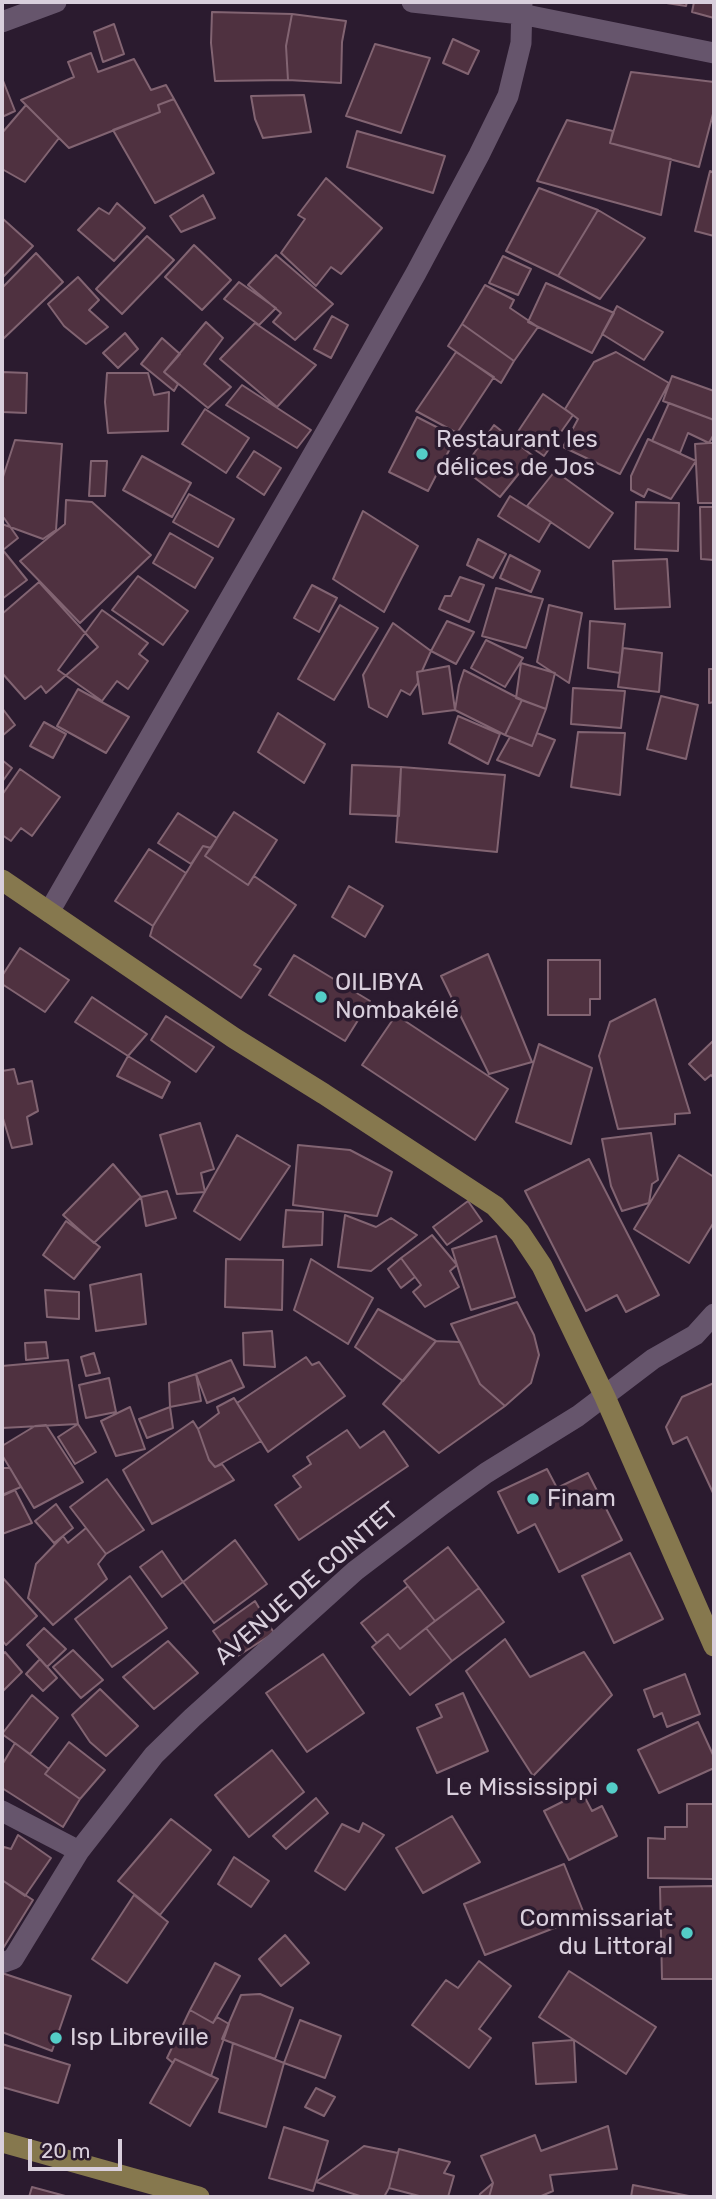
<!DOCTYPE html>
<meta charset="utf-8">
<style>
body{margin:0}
#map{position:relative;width:716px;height:2199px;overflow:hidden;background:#2b1b2f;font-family:Rubik,sans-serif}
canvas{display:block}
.frame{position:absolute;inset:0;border:4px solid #d9cfdc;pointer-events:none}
.scale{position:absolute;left:28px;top:2139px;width:94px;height:32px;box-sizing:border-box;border:4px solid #d9cfdc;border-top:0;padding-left:9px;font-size:21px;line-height:24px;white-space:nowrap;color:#d9cfdc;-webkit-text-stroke:5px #2b1b2f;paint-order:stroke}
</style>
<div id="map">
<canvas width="716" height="2199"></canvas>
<div class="frame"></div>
<div class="scale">20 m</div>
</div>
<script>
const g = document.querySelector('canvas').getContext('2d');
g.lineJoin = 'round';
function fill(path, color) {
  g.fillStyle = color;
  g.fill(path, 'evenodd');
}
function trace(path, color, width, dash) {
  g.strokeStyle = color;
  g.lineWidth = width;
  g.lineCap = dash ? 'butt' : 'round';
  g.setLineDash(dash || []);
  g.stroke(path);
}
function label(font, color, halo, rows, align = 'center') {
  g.font = font + ' Rubik,sans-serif';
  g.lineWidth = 7;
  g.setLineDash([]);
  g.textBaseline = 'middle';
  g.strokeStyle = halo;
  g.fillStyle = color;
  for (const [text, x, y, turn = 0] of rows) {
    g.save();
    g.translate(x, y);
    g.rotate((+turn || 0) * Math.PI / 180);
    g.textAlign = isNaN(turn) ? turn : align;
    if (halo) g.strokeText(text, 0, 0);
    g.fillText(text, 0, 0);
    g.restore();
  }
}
const building = new Path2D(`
 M 660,2 L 687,2 L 686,6 Z
 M 694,2 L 714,2 L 714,18 L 692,12 Z
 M 212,12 L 292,14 L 286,46 L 288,80 L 215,81 L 211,43 Z
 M 292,14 L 346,21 L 342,42 L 341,83 L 288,80 L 286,46 Z
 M 114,24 L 124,54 L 103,62 L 94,32 Z
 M 453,39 L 479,51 L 468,74 L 443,63 Z
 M 375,44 L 430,58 L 401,133 L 346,116 Z
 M 91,53 L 98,72 L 134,59 L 151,90 L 166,85 L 174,99 L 158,105 L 160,112 L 69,148 L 21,100 L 74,77 L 68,62 Z
 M 631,72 L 714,82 L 714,110 L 699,167 L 610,143 Z
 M 2,78 L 15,111 L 2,117 Z
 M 304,95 L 311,132 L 263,138 L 255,119 L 251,96 Z
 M 174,99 L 214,173 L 155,203 L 113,130 L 160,112 L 158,105 Z
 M 26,105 L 59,138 L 25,182 L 2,169 L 2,133 Z
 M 567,120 L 613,131 L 610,143 L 671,159 L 661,215 L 537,181 Z
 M 357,131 L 445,156 L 433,193 L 347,167 Z
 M 710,171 L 714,173 L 714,236 L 695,231 Z
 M 326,178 L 382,228 L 341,274 L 331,267 L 316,286 L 281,253 L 305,219 L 298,215 Z
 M 539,188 L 598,210 L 558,276 L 506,251 Z
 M 203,195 L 215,218 L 181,232 L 170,216 Z
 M 117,203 L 145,228 L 114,261 L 78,230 L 99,208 L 109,214 Z
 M 598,210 L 645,238 L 600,299 L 558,276 Z
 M 2,218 L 33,246 L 2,278 Z
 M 147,236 L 174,260 L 122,314 L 96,289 Z
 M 194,245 L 231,280 L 202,310 L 165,277 Z
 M 36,253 L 63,282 L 3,339 L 2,288 Z
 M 276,255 L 333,304 L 295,340 L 273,322 L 281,313 L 248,285 Z
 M 503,256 L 531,269 L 518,295 L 489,283 Z
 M 78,277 L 99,300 L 89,310 L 108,327 L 86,344 L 64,326 L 48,304 Z
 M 239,282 L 276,308 L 259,325 L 224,299 Z
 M 546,283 L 614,313 L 592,353 L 528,322 Z
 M 485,285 L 514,300 L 510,308 L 538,327 L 514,361 L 462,324 Z
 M 617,306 L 663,332 L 644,360 L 602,334 Z
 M 332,316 L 348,325 L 331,358 L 314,349 Z
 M 206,322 L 223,338 L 204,364 L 231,387 L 208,408 L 164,372 Z
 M 255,323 L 316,365 L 277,407 L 220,359 Z
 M 462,324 L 514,361 L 501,383 L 448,346 Z
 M 125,333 L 138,349 L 118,368 L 103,353 Z
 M 162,338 L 180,354 L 164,372 L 178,384 L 174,391 L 141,364 Z
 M 456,352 L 494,377 L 457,433 L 416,411 Z
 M 616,352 L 669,383 L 620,474 L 563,447 L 578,419 L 565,409 L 594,362 Z
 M 2,372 L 27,373 L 26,413 L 2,412 Z
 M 107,373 L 148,373 L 154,395 L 169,392 L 168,431 L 108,433 L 105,402 Z
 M 672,376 L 714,391 L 714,420 L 663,401 Z
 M 242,385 L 311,430 L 297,448 L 226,405 Z
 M 543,394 L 573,415 L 544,456 L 515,436 Z
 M 669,403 L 714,420 L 714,434 L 709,443 L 688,433 L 680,453 L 652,441 Z
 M 205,409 L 249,438 L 226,473 L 182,444 Z
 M 417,417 L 456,437 L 428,491 L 389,472 Z
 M 494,425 L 533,456 L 500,497 L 463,469 Z
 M 648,439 L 696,461 L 671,499 L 648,489 L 644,497 L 631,490 L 631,476 Z
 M 15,440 L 62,444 L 56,530 L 43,539 L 2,524 L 2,480 Z
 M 709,443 L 714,443 L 714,503 L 698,503 L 695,444 Z
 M 254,451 L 281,468 L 264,495 L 237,477 Z
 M 142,456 L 191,483 L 172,517 L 123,490 Z
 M 91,461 L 107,461 L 105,496 L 89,496 Z
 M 555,471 L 613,513 L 589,548 L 527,506 Z
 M 189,494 L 234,519 L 218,547 L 173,522 Z
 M 510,496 L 551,522 L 539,542 L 498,516 Z
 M 66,500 L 92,502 L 151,555 L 80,623 L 20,561 L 65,524 Z
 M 636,502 L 679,503 L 678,551 L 635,549 Z
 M 700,507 L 714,507 L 714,560 L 701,559 Z
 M 363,511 L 418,546 L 384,612 L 333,579 Z
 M 4,518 L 18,538 L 3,550 L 2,520 Z
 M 170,533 L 213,558 L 195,588 L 153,563 Z
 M 478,539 L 506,554 L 493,578 L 467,565 Z
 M 2,549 L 27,580 L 2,599 Z
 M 510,555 L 540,571 L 531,592 L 500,578 Z
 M 667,559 L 670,607 L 615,609 L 613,561 Z
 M 138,576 L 188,611 L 163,645 L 112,610 Z
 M 460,577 L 484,585 L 469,622 L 439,609 L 445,596 L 451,596 Z
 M 39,582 L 98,647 L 46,693 L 41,686 L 25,699 L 2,673 L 2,614 Z
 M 312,585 L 337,598 L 319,632 L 294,618 Z
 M 496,588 L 543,599 L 526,648 L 482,636 Z
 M 340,605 L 378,628 L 334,700 L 298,679 Z
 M 549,605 L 582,613 L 569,683 L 537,662 Z
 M 102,610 L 148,643 L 139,654 L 148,661 L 128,689 L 117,681 L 102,701 L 58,670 Z
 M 447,621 L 474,632 L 456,664 L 431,651 Z
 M 590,621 L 625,624 L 620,673 L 588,668 Z
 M 393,623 L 431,651 L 422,671 L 417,672 L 418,683 L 410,695 L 401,690 L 387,717 L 369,707 L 363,675 Z
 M 486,640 L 523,658 L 505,687 L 471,668 Z
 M 623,648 L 662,653 L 659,692 L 618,687 Z
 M 521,663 L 555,673 L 546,709 L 516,698 Z
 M 449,666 L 455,710 L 423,714 L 417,672 Z
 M 709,669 L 714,669 L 714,702 L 709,703 Z
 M 464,670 L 522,700 L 505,735 L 455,710 L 459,685 Z
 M 573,688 L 625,691 L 621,728 L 571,724 Z
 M 78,689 L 129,717 L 106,753 L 57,726 Z
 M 661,696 L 698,705 L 686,759 L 647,749 Z
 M 522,700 L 546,709 L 532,746 L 505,735 Z
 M 2,708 L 15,725 L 2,736 Z
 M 278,713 L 325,744 L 304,783 L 258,752 Z
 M 458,716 L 500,734 L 488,764 L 449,743 Z
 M 44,722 L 66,734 L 53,758 L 30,746 Z
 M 578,732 L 625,733 L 620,795 L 571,787 Z
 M 537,733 L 555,740 L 539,776 L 497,760 L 510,737 L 532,746 Z
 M 2,760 L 12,768 L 2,782 Z
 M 352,765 L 401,767 L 399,816 L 350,814 Z
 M 401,767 L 505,775 L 497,852 L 396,842 Z
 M 20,769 L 60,797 L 32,836 L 21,828 L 11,841 L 2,835 L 2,795 Z
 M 234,812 L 277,840 L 248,885 L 205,856 Z
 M 178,813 L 217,838 L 211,848 L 203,846 L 191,864 L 158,843 Z
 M 203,846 L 211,848 L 205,856 L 248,885 L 254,876 L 296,905 L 254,965 L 261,969 L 241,998 L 150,936 L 153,926 Z
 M 149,849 L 186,873 L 153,926 L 115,901 Z
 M 349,886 L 383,906 L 365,937 L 332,917 Z
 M 20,948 L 69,980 L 45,1012 L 2,984 L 2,976 Z
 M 488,954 L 532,1062 L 489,1074 L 441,976 Z
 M 294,955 L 370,1001 L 345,1041 L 269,995 Z
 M 548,960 L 600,960 L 600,999 L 590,999 L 590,1015 L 548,1015 Z
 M 92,997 L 147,1034 L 128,1056 L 75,1022 Z
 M 655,999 L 690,1113 L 675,1114 L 675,1124 L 618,1129 L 599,1056 L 610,1022 Z
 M 396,1015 L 508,1089 L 475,1140 L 362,1065 Z
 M 166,1016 L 214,1047 L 196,1072 L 151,1040 Z
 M 714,1040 L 714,1078 L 711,1075 L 705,1080 L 689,1064 Z
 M 539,1044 L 592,1068 L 571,1144 L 516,1122 Z
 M 128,1056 L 170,1082 L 162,1098 L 117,1076 Z
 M 14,1069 L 18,1084 L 32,1081 L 38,1111 L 27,1117 L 32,1144 L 12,1148 L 2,1115 L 2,1071 Z
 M 200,1123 L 214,1169 L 201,1173 L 205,1192 L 177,1194 L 160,1135 Z
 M 651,1133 L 658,1180 L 652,1184 L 649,1203 L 622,1211 L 611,1186 L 602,1139 Z
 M 237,1135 L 290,1166 L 240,1240 L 194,1211 Z
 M 298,1145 L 350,1150 L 392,1172 L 377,1216 L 293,1205 Z
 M 679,1155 L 714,1177 L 714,1222 L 689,1263 L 634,1229 Z
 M 589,1159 L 659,1295 L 626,1312 L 617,1295 L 586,1311 L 525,1191 Z
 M 113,1164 L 141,1197 L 94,1243 L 63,1215 Z
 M 167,1191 L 176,1218 L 146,1226 L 141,1197 Z
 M 468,1201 L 482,1221 L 447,1245 L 433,1227 Z
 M 286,1210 L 323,1212 L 322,1245 L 283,1247 Z
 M 345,1215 L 376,1227 L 391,1218 L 417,1235 L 371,1271 L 338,1267 Z
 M 66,1221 L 100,1247 L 74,1279 L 43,1255 Z
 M 432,1235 L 457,1265 L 450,1271 L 459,1287 L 425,1307 L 413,1292 L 421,1285 L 401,1258 Z
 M 496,1236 L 515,1297 L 471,1310 L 452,1249 Z
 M 401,1258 L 415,1277 L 401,1288 L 388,1269 Z
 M 226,1259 L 283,1260 L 282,1310 L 225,1307 Z
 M 311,1259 L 373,1298 L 348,1344 L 294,1310 Z
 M 141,1274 L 146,1324 L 96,1331 L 90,1285 Z
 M 45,1290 L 79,1292 L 79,1319 L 47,1317 Z
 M 517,1302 L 534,1335 L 539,1355 L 531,1383 L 505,1406 L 480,1384 L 451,1324 Z
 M 378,1309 L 436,1341 L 403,1381 L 355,1347 Z
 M 272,1331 L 275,1367 L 244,1365 L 243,1333 Z
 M 436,1341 L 460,1342 L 480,1384 L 505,1406 L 439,1453 L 383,1404 Z
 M 46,1342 L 48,1358 L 26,1360 L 25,1343 Z
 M 94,1353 L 100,1373 L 86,1376 L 81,1357 Z
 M 306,1357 L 312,1365 L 319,1362 L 345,1396 L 268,1452 L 237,1403 Z
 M 68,1360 L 78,1424 L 2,1428 L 2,1366 Z
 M 231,1360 L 244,1387 L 207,1403 L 196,1374 Z
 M 196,1374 L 201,1401 L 170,1407 L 169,1383 Z
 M 109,1378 L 116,1412 L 86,1418 L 79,1385 Z
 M 714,1383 L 714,1495 L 687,1437 L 673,1444 L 666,1427 L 682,1397 Z
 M 234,1398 L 261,1441 L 215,1467 L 209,1460 L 198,1429 L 219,1413 L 217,1407 Z
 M 130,1407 L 145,1449 L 116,1456 L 101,1421 Z
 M 170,1407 L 173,1428 L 147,1438 L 139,1419 Z
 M 193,1421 L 198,1429 L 209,1460 L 215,1467 L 222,1464 L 234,1480 L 152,1524 L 123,1470 Z
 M 78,1424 L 96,1452 L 75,1464 L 58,1437 Z
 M 46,1425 L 83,1482 L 34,1508 L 2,1455 L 2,1446 L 35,1426 Z
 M 347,1430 L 360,1448 L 384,1431 L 408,1466 L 299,1540 L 275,1505 L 301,1487 L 293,1476 L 311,1464 L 307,1457 Z
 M 2,1468 L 10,1468 L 21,1487 L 2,1495 Z
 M 547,1469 L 557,1488 L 588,1473 L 622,1540 L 559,1572 L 535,1524 L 518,1533 L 498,1492 Z
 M 107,1479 L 144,1530 L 106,1554 L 70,1507 Z
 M 15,1490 L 32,1523 L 2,1534 L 2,1496 Z
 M 56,1504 L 73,1528 L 54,1543 L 35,1521 Z
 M 86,1528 L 106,1554 L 98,1564 L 107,1579 L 53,1625 L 28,1598 L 36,1564 L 63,1536 L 68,1543 Z
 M 235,1540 L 267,1584 L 214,1623 L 183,1582 Z
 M 448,1547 L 479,1588 L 435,1621 L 404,1581 Z
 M 162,1551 L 183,1582 L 162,1597 L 140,1567 Z
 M 630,1553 L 663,1619 L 614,1643 L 582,1576 Z
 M 130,1576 L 167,1628 L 112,1667 L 75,1619 Z
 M 2,1577 L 37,1616 L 6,1645 L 2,1640 Z
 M 408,1586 L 435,1621 L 400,1649 L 388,1634 L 377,1643 L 361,1623 Z
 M 479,1588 L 504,1622 L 452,1661 L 426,1628 Z
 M 255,1601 L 274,1633 L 233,1659 L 213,1631 Z
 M 44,1628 L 66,1649 L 47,1667 L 27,1645 Z
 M 426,1628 L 452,1661 L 410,1695 L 372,1647 L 388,1634 L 400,1649 Z
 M 505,1639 L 530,1677 L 584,1652 L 612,1695 L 533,1776 L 466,1671 Z
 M 168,1641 L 198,1673 L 154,1709 L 123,1677 Z
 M 73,1650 L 103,1680 L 81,1698 L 53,1667 Z
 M 5,1652 L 22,1672 L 2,1692 L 2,1655 Z
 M 323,1654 L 364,1713 L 307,1752 L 266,1693 Z
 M 40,1659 L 57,1678 L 43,1691 L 26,1674 Z
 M 685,1674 L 700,1714 L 667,1727 L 662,1713 L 654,1717 L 644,1690 Z
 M 100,1689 L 138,1726 L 106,1756 L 90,1742 L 72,1715 Z
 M 463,1693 L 488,1751 L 437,1773 L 417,1728 L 442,1717 L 436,1705 Z
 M 32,1695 L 58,1718 L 30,1754 L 2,1734 Z
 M 698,1722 L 714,1757 L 714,1768 L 659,1793 L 638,1750 Z
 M 69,1742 L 105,1770 L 80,1799 L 45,1774 Z
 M 15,1743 L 49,1769 L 45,1774 L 80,1799 L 63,1827 L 2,1788 L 2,1765 Z
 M 272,1750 L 304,1792 L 249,1837 L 215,1795 Z
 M 582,1792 L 592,1811 L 602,1806 L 617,1836 L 569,1860 L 544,1811 Z
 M 316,1798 L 328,1813 L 286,1849 L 273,1836 Z
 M 687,1804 L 714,1804 L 714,1879 L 648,1878 L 648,1838 L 665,1839 L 665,1827 L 687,1827 Z
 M 452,1816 L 480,1862 L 423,1893 L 396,1848 Z
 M 171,1819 L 211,1850 L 160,1915 L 118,1881 Z
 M 363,1823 L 384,1835 L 345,1890 L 315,1871 L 342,1824 L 359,1832 Z
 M 18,1835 L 51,1858 L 25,1896 L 2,1880 L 2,1851 L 4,1847 L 11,1849 Z
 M 234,1857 L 269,1881 L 251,1907 L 218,1884 Z
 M 564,1864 L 585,1916 L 485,1955 L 464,1904 Z
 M 2,1880 L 33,1900 L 2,1950 Z
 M 714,1886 L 714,1979 L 662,1979 L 660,1887 Z
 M 134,1895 L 168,1922 L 127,1983 L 92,1959 Z
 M 285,1935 L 309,1963 L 281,1986 L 259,1959 Z
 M 479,1961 L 511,1986 L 479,2029 L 491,2038 L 469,2068 L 412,2025 L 446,1980 L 458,1988 Z
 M 215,1963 L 240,1976 L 213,2023 L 190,2010 Z
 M 569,1971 L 656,2027 L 626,2074 L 539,2017 Z
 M 2,1973 L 71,1996 L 52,2051 L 2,2032 Z
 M 260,1994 L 293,2008 L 275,2059 L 222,2039 L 241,1995 Z
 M 190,2010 L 213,2023 L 217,2017 L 229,2024 L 211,2076 L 175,2059 L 173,2063 L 167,2058 Z
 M 300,2020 L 341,2036 L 325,2078 L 284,2063 Z
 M 574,2040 L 576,2082 L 536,2084 L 533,2043 Z
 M 233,2043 L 284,2063 L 266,2127 L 219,2112 Z
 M 2,2044 L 70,2065 L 58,2103 L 2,2087 Z
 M 175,2059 L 218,2079 L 190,2126 L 150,2103 Z
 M 316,2088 L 335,2097 L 324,2116 L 305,2107 Z
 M 608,2126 L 617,2169 L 550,2175 L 553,2191 L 539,2197 L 489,2197 L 493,2183 L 481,2156 L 535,2135 L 541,2151 Z
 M 284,2127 L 328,2141 L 313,2191 L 269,2178 Z
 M 364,2146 L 398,2153 L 389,2188 L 384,2197 L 363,2197 L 316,2182 Z
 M 399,2149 L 450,2162 L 444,2173 L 454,2176 L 448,2197 L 423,2197 L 389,2188 Z
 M 493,2183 L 489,2197 L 479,2197 L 480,2194 Z
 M 633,2185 L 694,2197 L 631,2197 Z
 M 32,2187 L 69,2197 L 29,2197 Z`);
const minor = new Path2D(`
 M 412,2 L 521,14 L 714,53
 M 2,22 L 56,2
 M 49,912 L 337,413 L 416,273 L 479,155 L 508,96 L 521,43 L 522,2
 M 2,1811 L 79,1851
 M 2,1963 L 13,1959 L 79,1851 L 154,1755 L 192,1718 L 355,1571 L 443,1504 L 486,1473 L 578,1416 L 653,1359 L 695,1335 L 714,1314`);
const major = new Path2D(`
 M 2,880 L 234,1038 L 324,1094 L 495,1206 L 520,1233 L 542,1266 L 605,1397 L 714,1646
 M 2,2142 L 199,2197`);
const markers = [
 [422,454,7,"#54cdc7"],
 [321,997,7,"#54cdc7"],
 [533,1499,7,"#54cdc7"],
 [612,1788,7,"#54cdc7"],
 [687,1933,7,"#54cdc7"],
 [56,2038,7,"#54cdc7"]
];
const poiNames = [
 ["Restaurant les",436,440],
 ["délices de Jos",436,468],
 ["OILIBYA",335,983],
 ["Nombakélé",335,1011],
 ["Finam",547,1499],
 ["Le Mississippi",598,1788,"right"],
 ["Commissariat",673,1919,"right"],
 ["du Littoral",673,1947,"right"],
 ["Isp Libreville",70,2038]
];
const streetNames = [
 ["AVENUE DE COINTET",307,1584,-41]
];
fill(building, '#4f3140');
trace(building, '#826472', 2);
trace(minor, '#66556c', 21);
trace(major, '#86784e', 21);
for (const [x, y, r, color] of markers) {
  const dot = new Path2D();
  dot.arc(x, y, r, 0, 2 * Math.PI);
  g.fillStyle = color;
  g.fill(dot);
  trace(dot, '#2b1b2f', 2.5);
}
label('24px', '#d9cfdc', '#2b1b2f', poiNames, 'left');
label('24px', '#d9cfdc', '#2b1b2f', streetNames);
</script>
